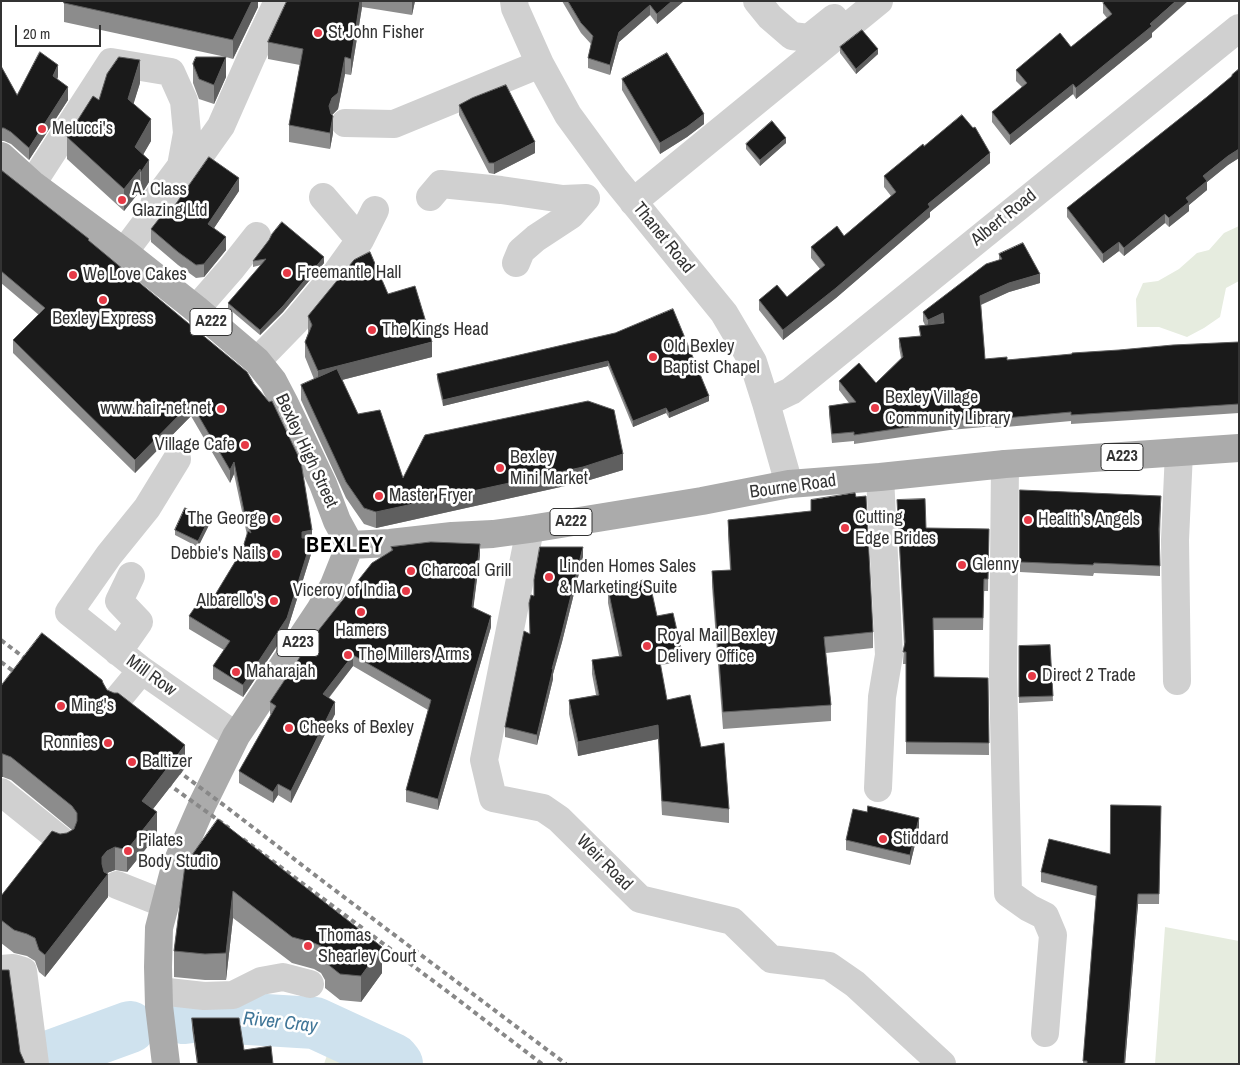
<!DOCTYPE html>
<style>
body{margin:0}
#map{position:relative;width:1240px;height:1065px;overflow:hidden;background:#fff;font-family:"Archivo Narrow",sans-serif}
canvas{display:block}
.frame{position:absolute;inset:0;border:2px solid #333;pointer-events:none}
.scale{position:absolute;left:15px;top:25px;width:86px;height:22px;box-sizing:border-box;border:2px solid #333;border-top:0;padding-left:6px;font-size:15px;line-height:18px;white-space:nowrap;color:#333;-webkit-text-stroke:4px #fff;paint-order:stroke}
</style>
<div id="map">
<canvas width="1240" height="1065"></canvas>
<div class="frame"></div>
<div class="scale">20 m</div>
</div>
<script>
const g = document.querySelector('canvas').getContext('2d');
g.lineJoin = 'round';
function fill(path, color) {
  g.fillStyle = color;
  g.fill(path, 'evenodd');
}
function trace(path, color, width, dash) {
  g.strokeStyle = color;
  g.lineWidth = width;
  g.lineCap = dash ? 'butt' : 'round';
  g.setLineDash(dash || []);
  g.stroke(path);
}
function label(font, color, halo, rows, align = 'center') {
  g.font = font + ' "Archivo Narrow",sans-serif';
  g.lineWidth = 5;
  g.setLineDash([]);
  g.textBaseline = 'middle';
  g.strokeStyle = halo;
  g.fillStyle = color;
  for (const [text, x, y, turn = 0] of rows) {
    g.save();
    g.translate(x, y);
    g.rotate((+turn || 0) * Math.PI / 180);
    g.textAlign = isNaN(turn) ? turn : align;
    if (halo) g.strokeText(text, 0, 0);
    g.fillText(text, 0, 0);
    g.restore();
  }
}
const green = new Path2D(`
 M 1239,226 L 1239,281 L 1226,288 L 1220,317 L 1204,328 L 1187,337 L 1159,327 L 1137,327 L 1136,299 L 1143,283 L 1158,281 L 1179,269 L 1197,253 L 1209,250 L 1224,233 Z
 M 1165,927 L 1239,941 L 1239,1064 L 1155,1064 Z
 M 331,1049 L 376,1064 L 324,1064 L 327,1055 Z`);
const river = new Path2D(`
 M 184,1018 L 199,1016 L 315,1023 L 393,1059 L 397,1064
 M 48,1057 L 130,1027`);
const minor = new Path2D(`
 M 514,1 L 515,8 L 540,64 L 568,115 L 614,178 L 724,313 L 753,362 L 766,403 L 789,484
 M 757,1 L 770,17 L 792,36 L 809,38 L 834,18
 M 345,123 L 394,124 L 540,64
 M 32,184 L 111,62 L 171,72 L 184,101 L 187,133 L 181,166 L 155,201 L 151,216
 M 430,197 L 441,184 L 501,190 L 563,199 L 586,198 L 571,215 L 536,238 L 521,251 L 516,263
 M 633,202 L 879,1
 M 360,240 L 375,210
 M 124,252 L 151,216 L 162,209 L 221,126 L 251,58 L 278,1
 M 196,309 L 231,269 L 257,236
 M 257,361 L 295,322 L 337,272 L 360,240 L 323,197
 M 766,403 L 791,391 L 1239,28
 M 177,459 L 147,508 L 109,555 L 69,612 L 140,669 L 236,736
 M 1005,464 L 1003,674 L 1008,893 L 1029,908 L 1045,916 L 1053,935 L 1045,1033
 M 530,529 L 484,760 L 493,798 L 543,808 L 559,819 L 640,899 L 732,921 L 771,959 L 829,966 L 855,984 L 942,1064
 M 118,652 L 139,622 L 119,601 L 131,576
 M 1177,681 L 1175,540 L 1179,452
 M 117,700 L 136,677 L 140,669
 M 878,788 L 882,697 L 889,655 L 880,477
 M 1,792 L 62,841
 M 117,885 L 165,904
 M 1,969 L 13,968 L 23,971 L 35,1064
 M 159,991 L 204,996 L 233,995 L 261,981 L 283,977 L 310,984`);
const major = new Path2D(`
 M 1,156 L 32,184 L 124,252 L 196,309 L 257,361 L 273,381 L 285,404 L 323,484 L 337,521 L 350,545
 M 350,545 L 390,543 L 452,536 L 493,534 L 530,529 L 702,501 L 789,484 L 880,477 L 1005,464 L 1239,448
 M 166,1064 L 159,1006 L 158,967 L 159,928 L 175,867 L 203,803 L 236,736 L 320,610 L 334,585 L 350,545`);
const rail = new Path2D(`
 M 1,640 L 35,666
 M 1,662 L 24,679
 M 170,765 L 229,809 L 328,885 L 566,1064
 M 160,778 L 229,828
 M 243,839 L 448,992 L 542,1064`);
const wall = new Path2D(`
 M 64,1 L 258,1 L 258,7 L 233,59 L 226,57 L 226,77 L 214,104 L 199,99 L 193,83 L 193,64 L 226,57 L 64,22 Z
 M 287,1 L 415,1 L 412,15 L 362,7 L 351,75 L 345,74 L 338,109 L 332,115 L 333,133 L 330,149 L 289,142 L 289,125 L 300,65 L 268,59 L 268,42 Z
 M 562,1 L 684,1 L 657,24 L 650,15 L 619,42 L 610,75 L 588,68 L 588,58 L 591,44 L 581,33 Z
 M 1103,3 L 1152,33 L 1152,37 L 1076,99 L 1073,94 L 1010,145 L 992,122 L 992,112 L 1022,87 L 1016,81 L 1016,70 L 1071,47 L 1107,18 L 1103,13 Z
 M 840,47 L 878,54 L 856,74 L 840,53 Z
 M 1,66 L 17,95 L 58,77 L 57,79 L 68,100 L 29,160 L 11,144 L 4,141 L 1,141 Z
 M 1239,69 L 1239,158 L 1228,165 L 1207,182 L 1207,190 L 1189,205 L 1189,211 L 1169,227 L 1165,223 L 1124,256 L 1119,251 L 1103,263 L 1067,217 L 1067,208 L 1232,77 L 1232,75 Z
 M 622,79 L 704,124 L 687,137 L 660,154 L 622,90 Z
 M 140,83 L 133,104 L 151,141 L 143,154 L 149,182 L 141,195 L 140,191 L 124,211 L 67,159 L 67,137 L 99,100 Z
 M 459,105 L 535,153 L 494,174 L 489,173 L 459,115 Z
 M 786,143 L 760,166 L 746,149 L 746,144 Z
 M 924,146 L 990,163 L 930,212 L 930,217 L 836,298 L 783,340 L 759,310 L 759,300 L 787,297 L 820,269 L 811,258 L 811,247 L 844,236 L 891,196 L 884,187 L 884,176 Z
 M 1,165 L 2,170 L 89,241 L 312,530 L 312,551 L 287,631 L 243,697 L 213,679 L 213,666 L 224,650 L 189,629 L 189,616 L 212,600 L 238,557 L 244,544 L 247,535 L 234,474 L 230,483 L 191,416 L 135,473 L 13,353 L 13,340 L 39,315 L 1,283 Z
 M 239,191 L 214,228 L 226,250 L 204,277 L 196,278 L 178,265 L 151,242 L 151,229 Z
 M 269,240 L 324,263 L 283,312 L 260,335 L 228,308 L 228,303 L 261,265 L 253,267 L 253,261 Z
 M 999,254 L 1040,283 L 1009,292 L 981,305 L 985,359 L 1007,360 L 1119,350 L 1239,342 L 1239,413 L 1071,424 L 1071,421 L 995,428 L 995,426 L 950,430 L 854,444 L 854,441 L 832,443 L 829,415 L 829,406 L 849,403 L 839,390 L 839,381 L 876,383 L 901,358 L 899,347 L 899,338 L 920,336 L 919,326 L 925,325 L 923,321 L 923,312 L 999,260 Z
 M 388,294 L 432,357 L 342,380 L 358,414 L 403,478 L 623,470 L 583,482 L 376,528 L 364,524 L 346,498 L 301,400 L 301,385 L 314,379 L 305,357 L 305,342 L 308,333 L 308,316 Z
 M 615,333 L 709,401 L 669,418 L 666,413 L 633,427 L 608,366 L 443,406 L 437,379 L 437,374 Z
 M 1020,490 L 1161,506 L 1160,537 L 1160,576 L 1094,573 L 1093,576 L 1020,572 Z
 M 811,500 L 873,632 L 873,648 L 826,653 L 831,705 L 831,721 L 723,729 L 712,587 L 712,571 L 730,570 L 728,536 L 728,520 L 811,511 Z
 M 897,500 L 926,528 L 989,529 L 988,591 L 984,591 L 983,630 L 933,630 L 934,677 L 988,678 L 989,755 L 906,754 L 906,664 L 903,664 L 904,646 Z
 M 209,525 L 198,547 L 175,535 L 175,530 Z
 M 391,547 L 480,555 L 473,608 L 491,627 L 438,810 L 406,802 L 406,790 L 428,710 L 353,666 L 329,698 L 335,714 L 291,803 L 278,795 L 273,803 L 239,783 L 239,771 L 271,715 L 270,714 L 270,702 L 391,550 Z
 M 583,557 L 562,642 L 553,674 L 553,679 L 537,745 L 505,737 L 505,727 L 530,634 L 534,595 L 534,580 Z
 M 608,589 L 657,616 L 681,648 L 681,662 L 660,665 L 667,700 L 701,747 L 729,809 L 729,823 L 662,815 L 658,739 L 578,756 L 569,714 L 569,700 L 596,695 L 592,674 L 592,660 L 619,656 L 608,603 Z
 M 1050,645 L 1053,701 L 1019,703 L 1019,646 Z
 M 103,683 L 107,690 L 185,768 L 153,809 L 157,835 L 127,872 L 115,870 L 107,873 L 108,897 L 45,977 L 39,972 L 35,961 L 27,956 L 14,953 L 1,943 L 1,896 L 60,834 L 67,833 L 72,830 L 11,780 L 3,777 L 1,777 L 1,686 Z
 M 1161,806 L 1159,904 L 1138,904 L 1125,1064 L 1083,1064 L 1096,896 L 1041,882 L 1041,872 L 1110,854 Z
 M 919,828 L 910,865 L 846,850 L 846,840 Z
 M 185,865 L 382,973 L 361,1002 L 340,1000 L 325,988 L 325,980 L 321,973 L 314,969 L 292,963 L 233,918 L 226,980 L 205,980 L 174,977 L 174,951 Z
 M 192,1018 L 244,1050 L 273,1064 L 197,1064 L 192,1028 Z`);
const shadedWall = new Path2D(`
 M 252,1 L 258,1 L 258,7 L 233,59 L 233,40 Z
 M 360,1 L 362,1 L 362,7 L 351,75 L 351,59 Z
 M 412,1 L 415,1 L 412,15 Z
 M 672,1 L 684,1 L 657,24 L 657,14 Z
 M 1176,1 L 1188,1 L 1152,33 L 1152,37 L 1076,99 L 1076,88 Z
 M 650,5 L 650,15 L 619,42 L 610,75 L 610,65 L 619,32 Z
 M 878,49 L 878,54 L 856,74 L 856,69 Z
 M 226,57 L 226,77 L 214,104 L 214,85 Z
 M 345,57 L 345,74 L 338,109 L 332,115 L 329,122 L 329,106 Z
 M 140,60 L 140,83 L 128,122 L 128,99 Z
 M 58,65 L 58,77 L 53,88 L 53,76 Z
 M 1073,84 L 1073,94 L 1010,145 L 1010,135 Z
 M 68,87 L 68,100 L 29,160 L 29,148 Z
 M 704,114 L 704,124 L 687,137 L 660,154 L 660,143 Z
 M 333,116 L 333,133 L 330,149 L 330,133 Z
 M 151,119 L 151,141 L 135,169 L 135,147 Z
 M 786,138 L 786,143 L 760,166 L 760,160 Z
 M 535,142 L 535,153 L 494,174 L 494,163 Z
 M 1239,149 L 1239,158 L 1228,165 L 1207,182 L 1207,190 L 1189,205 L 1189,211 L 1169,227 L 1169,218 L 1186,198 L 1203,176 L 1228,156 Z
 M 990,153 L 990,163 L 930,212 L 930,217 L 836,298 L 783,340 L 783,330 L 928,204 Z
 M 149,160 L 149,182 L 141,195 L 141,172 Z
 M 140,169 L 140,191 L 124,211 L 124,189 Z
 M 239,178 L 239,191 L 208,237 L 208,224 Z
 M 1165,214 L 1165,223 L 1124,256 L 1124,248 Z
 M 226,237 L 226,250 L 204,277 L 204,264 Z
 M 1119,242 L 1119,251 L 1103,263 L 1103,254 Z
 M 324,257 L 324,263 L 283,312 L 260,335 L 260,330 Z
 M 1040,274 L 1040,283 L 1009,292 L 980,305 L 980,296 L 1009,283 Z
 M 943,313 L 943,322 L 928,329 L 928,320 Z
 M 432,342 L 432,357 L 318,386 L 318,371 Z
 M 608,361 L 608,366 L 443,406 L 443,400 Z
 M 709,396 L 709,401 L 669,418 L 669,413 Z
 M 191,403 L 191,416 L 135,473 L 135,460 Z
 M 666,408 L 666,413 L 633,427 L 633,421 Z
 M 623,454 L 623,470 L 583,482 L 376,528 L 376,512 Z
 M 234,462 L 234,474 L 230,483 L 230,470 Z
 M 209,519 L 209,525 L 198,547 L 198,541 Z
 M 312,530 L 312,551 L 287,631 L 243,697 L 243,685 L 302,544 L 302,532 Z
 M 480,544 L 480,555 L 472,619 L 472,607 Z
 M 583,547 L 583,557 L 562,642 L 553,674 L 553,679 L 537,745 L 537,735 L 552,669 Z
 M 491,616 L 491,627 L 438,810 L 438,799 Z
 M 353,655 L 353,666 L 323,705 L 323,694 Z
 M 335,702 L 335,714 L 291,803 L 291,791 Z
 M 658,725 L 658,739 L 578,756 L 578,742 Z
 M 185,745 L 185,768 L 142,823 L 142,801 Z
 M 1,754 L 3,754 L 3,777 L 1,777 Z
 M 278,784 L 278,795 L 273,803 L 273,792 Z
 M 157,812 L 157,835 L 127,872 L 127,850 Z
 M 919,818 L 919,828 L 910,865 L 910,855 Z
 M 115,847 L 115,870 L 107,873 L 102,880 L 108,874 L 108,897 L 45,977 L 45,955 L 102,864 L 102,857 L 107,851 Z
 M 233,891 L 233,918 L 226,980 L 226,953 Z
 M 1138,894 L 1138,904 L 1125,1064 L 1124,1064 Z
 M 382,947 L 382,973 L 361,1002 L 361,976 Z`);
const building = new Path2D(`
 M 64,1 L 252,1 L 233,40 L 64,3 Z
 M 287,1 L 360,1 L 351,59 L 345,57 L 338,93 L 332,98 L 329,106 L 331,114 L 333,116 L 330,133 L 289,125 L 303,49 L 268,42 Z
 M 568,1 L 672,1 L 657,14 L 650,5 L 619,32 L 610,65 L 588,58 L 593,36 L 581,23 Z
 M 1105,1 L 1176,1 L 1150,24 L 1152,26 L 1076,88 L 1073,84 L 1010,135 L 992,112 L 1027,83 L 1016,70 L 1060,33 L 1071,47 L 1112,14 L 1103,3 Z
 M 862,30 L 878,49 L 856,69 L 840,47 Z
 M 40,52 L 58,65 L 53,76 L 68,87 L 29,148 L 11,132 L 4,128 L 1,128 L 1,66 L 17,95 Z
 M 667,53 L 704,114 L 687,127 L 660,143 L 622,79 Z
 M 119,57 L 140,60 L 128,99 L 151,119 L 135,147 L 149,160 L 141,172 L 140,169 L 124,189 L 67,137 L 93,96 L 99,100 L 107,74 Z
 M 196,57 L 226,57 L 214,85 L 199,79 L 193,64 Z
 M 1239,69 L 1239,149 L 1228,156 L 1203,176 L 1207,181 L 1186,198 L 1189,202 L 1169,218 L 1165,214 L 1124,248 L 1119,242 L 1103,254 L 1067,208 L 1207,97 L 1232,76 L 1232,75 Z
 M 506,85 L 535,142 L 494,163 L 489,163 L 459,105 L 472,98 Z
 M 962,115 L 973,128 L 975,127 L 990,153 L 928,204 L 930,207 L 836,288 L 783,330 L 759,300 L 777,285 L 787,297 L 825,265 L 811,247 L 837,226 L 844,236 L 896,192 L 884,176 L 923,144 L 924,146 Z
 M 772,121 L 786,138 L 760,160 L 746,144 Z
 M 209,157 L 239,178 L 208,224 L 226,237 L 204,264 L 196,265 L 178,252 L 151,229 L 162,215 L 175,205 Z
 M 1,170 L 89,239 L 88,240 L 247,372 L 254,384 L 269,402 L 272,401 L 301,462 L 312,530 L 302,532 L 302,538 L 312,538 L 287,618 L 243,685 L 213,666 L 230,641 L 189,616 L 204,594 L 212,600 L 238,557 L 244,544 L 248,531 L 251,533 L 246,521 L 234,462 L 230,470 L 191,403 L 135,460 L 13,340 L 45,308 L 1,271 Z
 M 282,222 L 324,257 L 283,306 L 260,330 L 228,303 L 266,259 L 253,261 L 269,240 L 272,234 Z
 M 1023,243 L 1040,274 L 1009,283 L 980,296 L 985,359 L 1007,357 L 1007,360 L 1072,354 L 1072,353 L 1119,350 L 1173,345 L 1239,342 L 1239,404 L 1071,415 L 1071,412 L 995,419 L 995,417 L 950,421 L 854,435 L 854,432 L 832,434 L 829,406 L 856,402 L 839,381 L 859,363 L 876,383 L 903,357 L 899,338 L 921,336 L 919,326 L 944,323 L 943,313 L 928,320 L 923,312 L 986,264 L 1002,259 L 999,254 Z
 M 370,252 L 388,294 L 415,286 L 432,342 L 318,371 L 305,342 L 312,325 L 308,316 L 354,260 Z
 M 673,309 L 709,396 L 669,413 L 666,408 L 633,421 L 608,361 L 443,400 L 437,374 L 615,333 Z
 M 337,369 L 358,414 L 380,410 L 403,478 L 425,435 L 588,401 L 614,410 L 623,454 L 583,467 L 376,512 L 364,508 L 346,482 L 301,385 Z
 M 1020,490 L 1161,496 L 1159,529 L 1160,566 L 1094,563 L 1093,565 L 1020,562 Z
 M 855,493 L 856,497 L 866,496 L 873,632 L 824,637 L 831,705 L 723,712 L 712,571 L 731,570 L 728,520 L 811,511 L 811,500 Z
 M 925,499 L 926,528 L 989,529 L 988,579 L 984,579 L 983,618 L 933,618 L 934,677 L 988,678 L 989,743 L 906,742 L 906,652 L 903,652 L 905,642 L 897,500 Z
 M 185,508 L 209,519 L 198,541 L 175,530 Z
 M 431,542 L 480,544 L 472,607 L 491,616 L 438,799 L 406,790 L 431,700 L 353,655 L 323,694 L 335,702 L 291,791 L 278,784 L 273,792 L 239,771 L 276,706 L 270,702 L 314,636 L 372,563 L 393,550 L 391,547 Z
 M 540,547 L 583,547 L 562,632 L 552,669 L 553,669 L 537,735 L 505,727 L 524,631 L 530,634 L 529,603 L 531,595 L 534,596 L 534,580 Z
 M 649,579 L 657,616 L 673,613 L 681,648 L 658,651 L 667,700 L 690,695 L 701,747 L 724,743 L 729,809 L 662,801 L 658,725 L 578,742 L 569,700 L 599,695 L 592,660 L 622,656 L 608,589 Z
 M 42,633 L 102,680 L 103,683 L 107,690 L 114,693 L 118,693 L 185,745 L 142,801 L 157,812 L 127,850 L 115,847 L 107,851 L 102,857 L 102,864 L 104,872 L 108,874 L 45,955 L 39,950 L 35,938 L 27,934 L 14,930 L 1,920 L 1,896 L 52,831 L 60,834 L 67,833 L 74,829 L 77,821 L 77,813 L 72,806 L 11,757 L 3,754 L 1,754 L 1,686 Z
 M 1050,645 L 1053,696 L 1019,697 L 1019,646 Z
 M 1111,805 L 1161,806 L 1159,894 L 1138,894 L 1124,1064 L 1087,1064 L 1087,1061 L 1083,1061 L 1097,886 L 1041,872 L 1049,839 L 1110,854 Z
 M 868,806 L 919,818 L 910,855 L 846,840 L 853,809 L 867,812 Z
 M 218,819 L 382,947 L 361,976 L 340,974 L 325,962 L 325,954 L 321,946 L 314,943 L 292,937 L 233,891 L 226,953 L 205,954 L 174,951 L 185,865 Z
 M 1,970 L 9,970 L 20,1052 L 24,1061 L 25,1064 L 1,1064 Z
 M 192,1018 L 239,1018 L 244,1050 L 271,1046 L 273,1064 L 198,1064 Z`);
const markers = [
 [318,33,5,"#e63946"],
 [42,129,5,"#e63946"],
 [122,200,5,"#e63946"],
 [287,273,5,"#e63946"],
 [73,275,5,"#e63946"],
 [103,300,5,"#e63946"],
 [372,330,5,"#e63946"],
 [653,357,5,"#e63946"],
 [875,408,5,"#e63946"],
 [221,409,5,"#e63946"],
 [245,445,5,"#e63946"],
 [500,468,5,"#e63946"],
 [379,496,5,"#e63946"],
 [276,519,5,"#e63946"],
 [1028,520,5,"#e63946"],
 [845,528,5,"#e63946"],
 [276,554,5,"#e63946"],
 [962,565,5,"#e63946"],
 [411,571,5,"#e63946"],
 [549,577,5,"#e63946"],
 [406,591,5,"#e63946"],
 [274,601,5,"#e63946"],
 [361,612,5,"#e63946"],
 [647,646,5,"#e63946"],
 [348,655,5,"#e63946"],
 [236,672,5,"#e63946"],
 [1032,676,5,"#e63946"],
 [61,706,5,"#e63946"],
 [289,728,5,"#e63946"],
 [108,743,5,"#e63946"],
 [132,762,5,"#e63946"],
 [883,839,5,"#e63946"],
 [128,851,5,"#e63946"],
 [308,946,5,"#e63946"]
];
const shields = [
 [211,322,42],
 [1122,457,42],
 [571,522,42],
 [298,643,42]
];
const shieldNames = [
 ["A222",211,322],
 ["A223",1122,457],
 ["A222",571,522],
 ["A223",298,643]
];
const poiNames = [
 ["St John Fisher",328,33],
 ["Melucci's",52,129],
 ["A. Class",132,190],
 ["Glazing Ltd",132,211],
 ["Freemantle Hall",297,273],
 ["We Love Cakes",83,275],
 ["Bexley Express",103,319,"center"],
 ["The Kings Head",382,330],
 ["Old Bexley",663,347],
 ["Baptist Chapel",663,368],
 ["Bexley Village",885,398],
 ["Community Library",885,419],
 ["www.hair-net.net",211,409,"right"],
 ["Village Cafe",235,445,"right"],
 ["Bexley",510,458],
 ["Mini Market",510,479],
 ["Master Fryer",389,496],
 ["Cutting",855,518],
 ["Edge Brides",855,539],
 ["The George",266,519,"right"],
 ["Health's Angels",1038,520],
 ["Debbie's Nails",266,554,"right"],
 ["Glenny",972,565],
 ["Linden Homes Sales",559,567],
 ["& Marketing Suite",559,588],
 ["Charcoal Grill",421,571],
 ["Viceroy of India",396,591,"right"],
 ["Albarello's",264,601,"right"],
 ["Hamers",361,631,"center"],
 ["Royal Mail Bexley",657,636],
 ["Delivery Office",657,657],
 ["The Millers Arms",358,655],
 ["Maharajah",246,672],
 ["Direct 2 Trade",1042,676],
 ["Ming's",71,706],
 ["Cheeks of Bexley",299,728],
 ["Ronnies",98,743,"right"],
 ["Baltizer",142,762],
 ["Stiddard",893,839],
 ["Pilates",138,841],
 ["Body Studio",138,862],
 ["Thomas",318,936],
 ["Shearley Court",318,957]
];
const streetNames = [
 ["Albert Road",1004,218,-39],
 ["Thanet Road",663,238,51],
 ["Bexley High Street",306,451,65],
 ["Bourne Road",793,487,-8],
 ["Mill Row",151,676,36],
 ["Weir Road",604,863,45]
];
const waterNames = [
 ["River Cray",280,1023,6]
];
const districtNames = [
 ["BEXLEY",345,546]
];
fill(green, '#e6ecdf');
trace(river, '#cfe2ee', 52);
trace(minor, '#d0d0d0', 28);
trace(major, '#ababab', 28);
trace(rail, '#888', 4, [5, 4]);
fill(wall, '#8c8c8c');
fill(shadedWall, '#5f5f5f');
fill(building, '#1a1a1a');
trace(building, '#5f5f5f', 1);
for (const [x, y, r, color] of markers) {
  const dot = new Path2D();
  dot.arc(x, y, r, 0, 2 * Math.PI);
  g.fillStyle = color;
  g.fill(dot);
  trace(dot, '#fff', 2);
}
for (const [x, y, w] of shields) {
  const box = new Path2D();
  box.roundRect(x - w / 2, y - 13.5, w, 27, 4);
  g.fillStyle = '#fff';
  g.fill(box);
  trace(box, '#333', 1);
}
label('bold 16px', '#333', null, shieldNames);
label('18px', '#333', '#fff', poiNames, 'left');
label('18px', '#333', '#fff', streetNames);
label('italic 19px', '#3f7597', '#fff', waterNames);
g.letterSpacing = '1px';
label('bold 22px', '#000', '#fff', districtNames);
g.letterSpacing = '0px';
</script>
